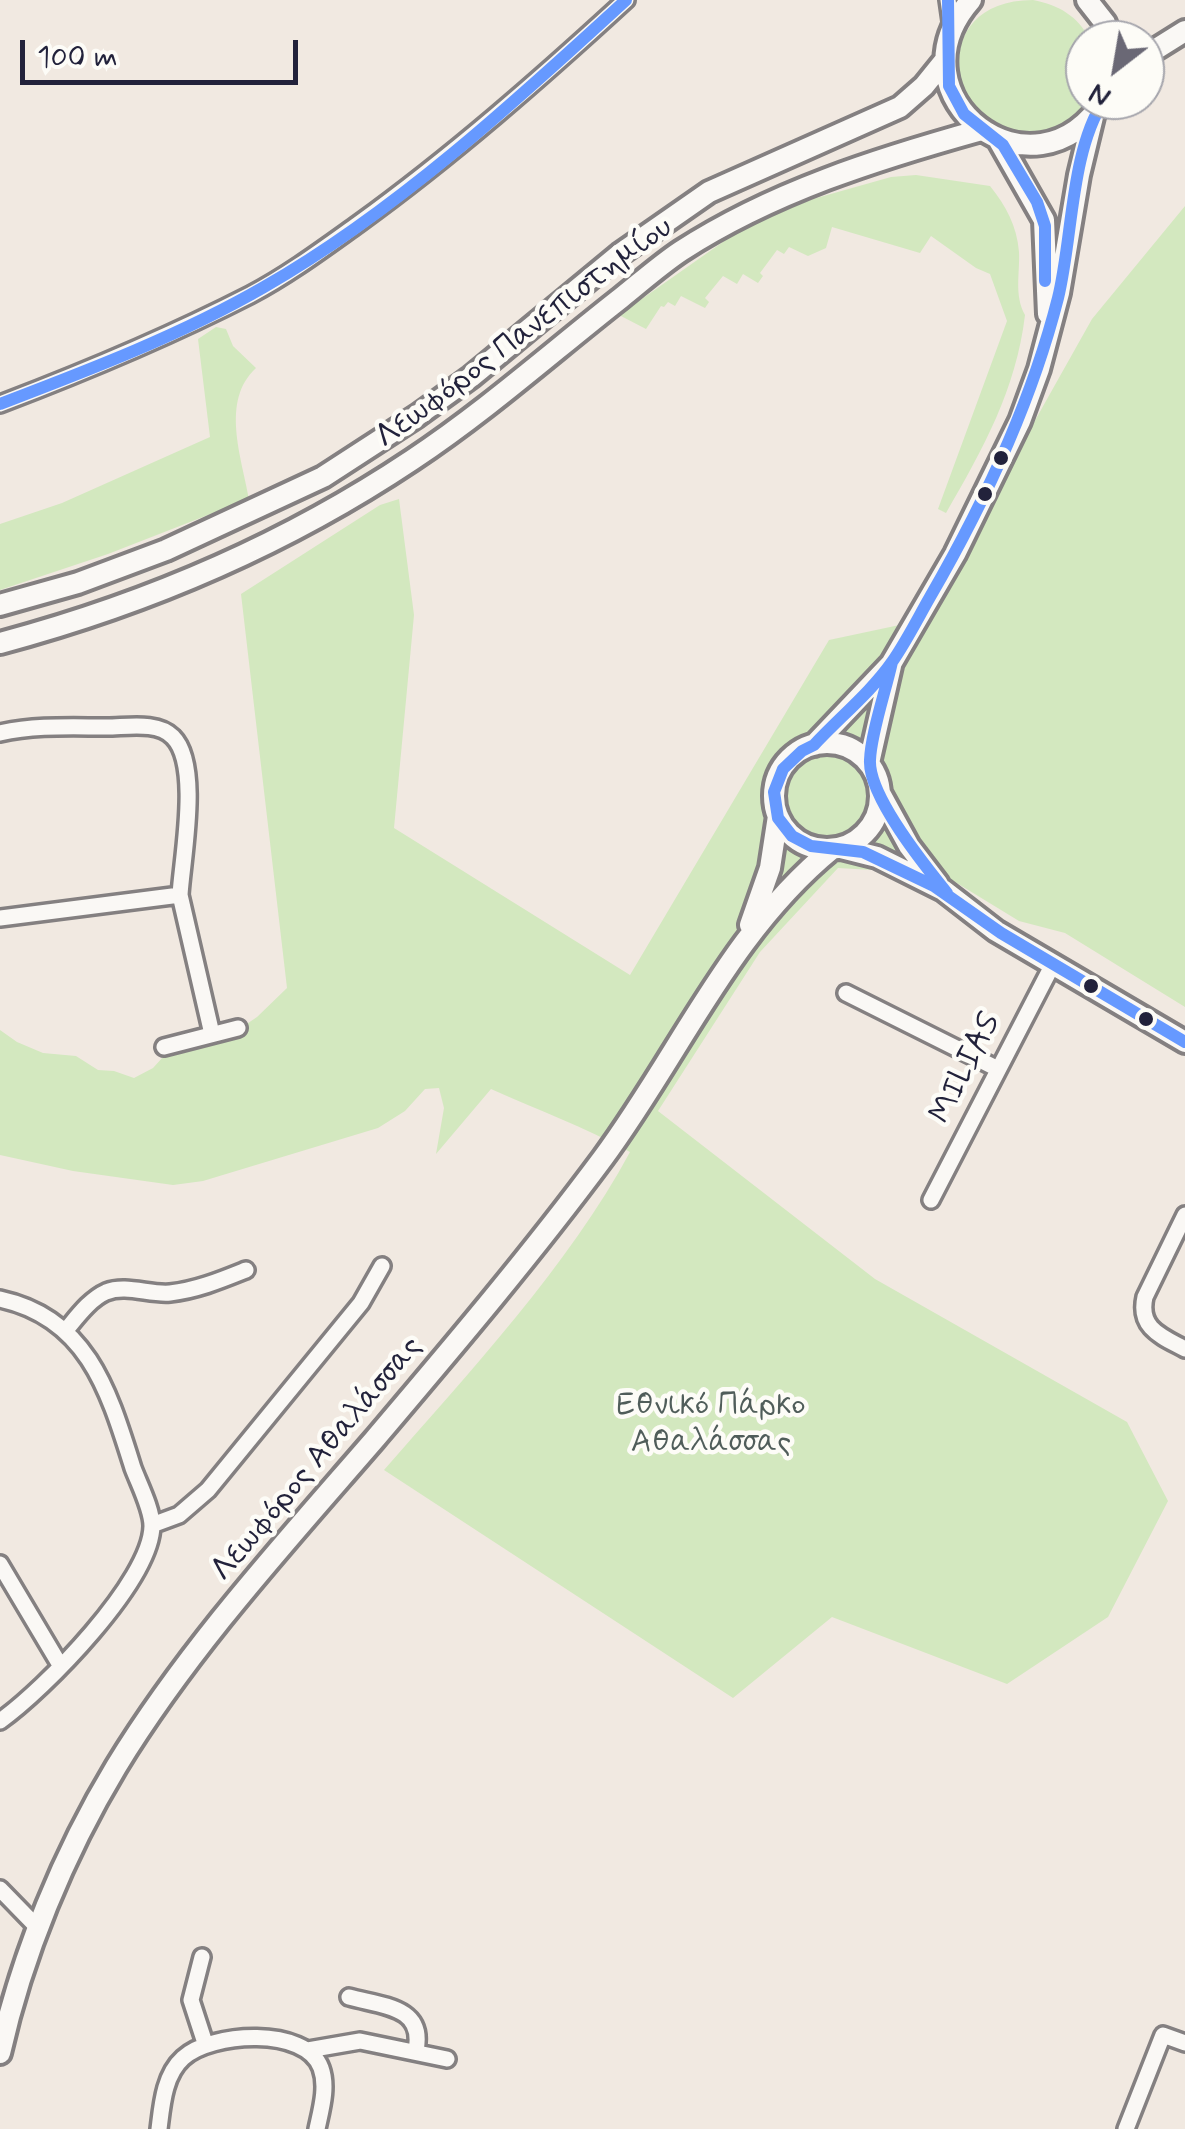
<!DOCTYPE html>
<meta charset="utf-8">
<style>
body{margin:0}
#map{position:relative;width:1185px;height:2129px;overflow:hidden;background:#f1e9e1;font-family:Mynerve,sans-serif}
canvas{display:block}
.north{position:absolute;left:1065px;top:20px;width:100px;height:100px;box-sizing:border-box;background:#fdfcf7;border:2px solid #a5a5ac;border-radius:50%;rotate:211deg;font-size:28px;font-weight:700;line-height:40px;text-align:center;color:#22223b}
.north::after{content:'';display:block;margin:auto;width:35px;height:45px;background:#6a6875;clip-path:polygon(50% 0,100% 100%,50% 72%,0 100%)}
.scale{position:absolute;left:20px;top:40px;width:278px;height:45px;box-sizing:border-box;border:5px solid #22223b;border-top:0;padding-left:12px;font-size:30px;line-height:35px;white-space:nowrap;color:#22223b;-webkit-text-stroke:8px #fdfcf7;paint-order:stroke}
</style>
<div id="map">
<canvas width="1185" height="2129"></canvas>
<div class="north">N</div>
<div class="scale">100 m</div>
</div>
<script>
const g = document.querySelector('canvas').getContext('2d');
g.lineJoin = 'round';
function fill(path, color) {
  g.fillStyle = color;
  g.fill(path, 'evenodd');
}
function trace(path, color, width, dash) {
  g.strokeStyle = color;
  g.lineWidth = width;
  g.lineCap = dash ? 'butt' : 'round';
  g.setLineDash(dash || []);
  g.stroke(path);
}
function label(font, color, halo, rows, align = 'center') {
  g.font = font + ' Mynerve,sans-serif';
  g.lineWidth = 9;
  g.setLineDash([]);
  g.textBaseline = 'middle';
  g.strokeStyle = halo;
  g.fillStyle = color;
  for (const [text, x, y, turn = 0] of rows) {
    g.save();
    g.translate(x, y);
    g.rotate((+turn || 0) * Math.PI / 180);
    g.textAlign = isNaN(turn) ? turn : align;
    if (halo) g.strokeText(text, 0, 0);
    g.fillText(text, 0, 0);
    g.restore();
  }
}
const green = new Path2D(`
 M 1033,0 C 1059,5 1078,16 1090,40 L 1085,40 L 1085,100 L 1089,100 C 1079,118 1067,125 1049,132 C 956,169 910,0 1033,0 Z
 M 916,175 L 990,186 C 1006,206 1017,226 1019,252 C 1020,274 1014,295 1025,315 C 1016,390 983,449 946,513 L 938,509 L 1007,321 L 990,274 L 976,268 L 931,236 L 920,253 L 832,227 L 826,248 L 808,256 L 789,247 L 784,254 L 777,250 L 760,273 L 763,276 L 758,283 L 743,274 L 737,284 L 723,276 L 705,298 L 709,302 L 705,308 L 681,296 L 675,306 L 668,302 L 664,307 L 661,306 L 646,329 L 619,315 L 747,225 L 813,199 L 891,177 Z
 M 1185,206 L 1185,1007 L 1065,933 L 1019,921 L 942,874 L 838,868 L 760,952 L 658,1111 L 875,1279 L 1127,1422 L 1168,1501 L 1108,1617 L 1007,1684 L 832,1617 L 733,1698 L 384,1470 C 469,1373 569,1265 630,1152 C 584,1127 538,1110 491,1089 L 436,1154 L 444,1108 L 439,1088 L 425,1089 L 405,1111 L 378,1128 L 203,1181 L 173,1185 L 73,1171 L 0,1155 L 0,1030 L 17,1042 L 43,1053 L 76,1056 L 98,1070 L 114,1071 L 134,1078 L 153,1068 L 173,1046 L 229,1036 L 257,1017 L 287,988 L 241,594 L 380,505 L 399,499 L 414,615 L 394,828 L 630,975 L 829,640 L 923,620 L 1092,319 Z
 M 216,327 L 226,329 L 233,346 L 256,368 C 220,401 242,458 249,499 L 108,554 L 0,590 L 0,524 L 62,503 L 210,437 L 198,339 Z`);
const minor = new Path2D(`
 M 948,0 L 952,28
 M 0,404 C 84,372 170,336 250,295 C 288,275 323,249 358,224 C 452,156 540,79 626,0
 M 0,733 C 35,725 71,727 107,727 C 127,727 158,721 173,737 C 201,765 182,859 180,895 L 0,918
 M 180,895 L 212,1034
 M 846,993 L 998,1069
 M 164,1047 L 238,1028
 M 931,1200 L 1053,964
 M 1185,1215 L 1145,1297 C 1138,1328 1161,1336 1185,1349
 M 0,1299 C 88,1318 109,1392 133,1468 C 139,1484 152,1509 152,1526 C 151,1581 44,1690 0,1721
 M 66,1330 C 77,1317 90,1299 106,1292 C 126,1284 150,1295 170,1293 C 197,1290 221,1280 246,1270
 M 152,1525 L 179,1515 L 208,1490 L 361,1303 L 382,1266
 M 0,1564 L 60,1665
 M 0,1889 L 37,1927
 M 202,1957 L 191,2000 L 205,2043
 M 349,1997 C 381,2006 425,2006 416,2050
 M 308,2050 L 360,2041 L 447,2059
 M 159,2129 C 162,2105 164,2075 183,2058 C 211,2032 306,2026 321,2068 C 328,2087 321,2110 317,2129
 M 1126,2129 L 1163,2035 L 1185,2043`);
const secondary = new Path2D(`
 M 971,0 C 886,97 1034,209 1104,100
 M 1087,0 L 1105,23 L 1111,40
 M 1145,56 L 1185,31
 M 998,139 L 1044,220 L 1048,314
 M 0,605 L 78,583 L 166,550 L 323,477 L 417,416 L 471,377 L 620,254 L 709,192 L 900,107 L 924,86 L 945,60
 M 0,643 C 146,604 286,544 412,460 C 486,411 552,352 621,298 C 641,282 660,265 681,251 C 772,192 877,159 981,130
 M774 796a53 53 0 1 1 106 0a53 53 0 1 1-106 0Z
 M 814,745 L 891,664 L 955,554 L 1020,421 L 1039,369 L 1059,293 L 1079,175 L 1093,117
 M 869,763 L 891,666
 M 880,793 L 909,846 L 938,884
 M 841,848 L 877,857 L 943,890 L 996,931 L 1185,1042
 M 750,925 L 770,868 L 778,816
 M 0,2053 C 22,1955 64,1853 116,1767 C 188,1649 284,1544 374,1440 C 452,1348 531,1255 603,1158 C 680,1054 730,932 832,849`);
const bus1 = new Path2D(`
 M 948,0 L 949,86 L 964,114 L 1003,145 L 1037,202 L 1045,226 L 1045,281
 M 1104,100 C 1070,153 1073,237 1058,298 C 1031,404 985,502 930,597 C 918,618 906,642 892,662 C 871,692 839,718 814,745 L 802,751 L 783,769 L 774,792 L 778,818 L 792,836 L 811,846 L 863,852 L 934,886 L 1001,933 L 1185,1042
 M 0,404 C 89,370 181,335 264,287 C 395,212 515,102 626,0
 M 892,662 C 886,690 871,733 870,760 C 868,796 925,866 947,893`);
const markers = [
 [1001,458,9,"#22223b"],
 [985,494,9,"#22223b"],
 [1091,986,9,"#22223b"],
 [1146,1019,9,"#22223b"]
];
const streetNames = [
 ["Λεωφόρος Πανεπιστημίου",525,334,-37],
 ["MILIAS",967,1069,-63],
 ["Λεωφόρος Αθαλάσσας",318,1460,-50]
];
const parkNames = [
 ["Εθνικό Πάρκο",711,1407],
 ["Αθαλάσσας",711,1444]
];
fill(green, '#d3e8bf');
trace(minor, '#848081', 22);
trace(secondary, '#848081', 28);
trace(minor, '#faf8f5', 15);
trace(secondary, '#faf8f5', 20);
trace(bus1, '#69f', 12);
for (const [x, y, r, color] of markers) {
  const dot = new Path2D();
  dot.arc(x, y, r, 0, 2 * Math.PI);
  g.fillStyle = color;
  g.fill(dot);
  trace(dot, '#fdfcf7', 4);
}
label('32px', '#22223b', '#fdfcf7', streetNames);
label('32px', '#505d5a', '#fdfcf7', parkNames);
</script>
